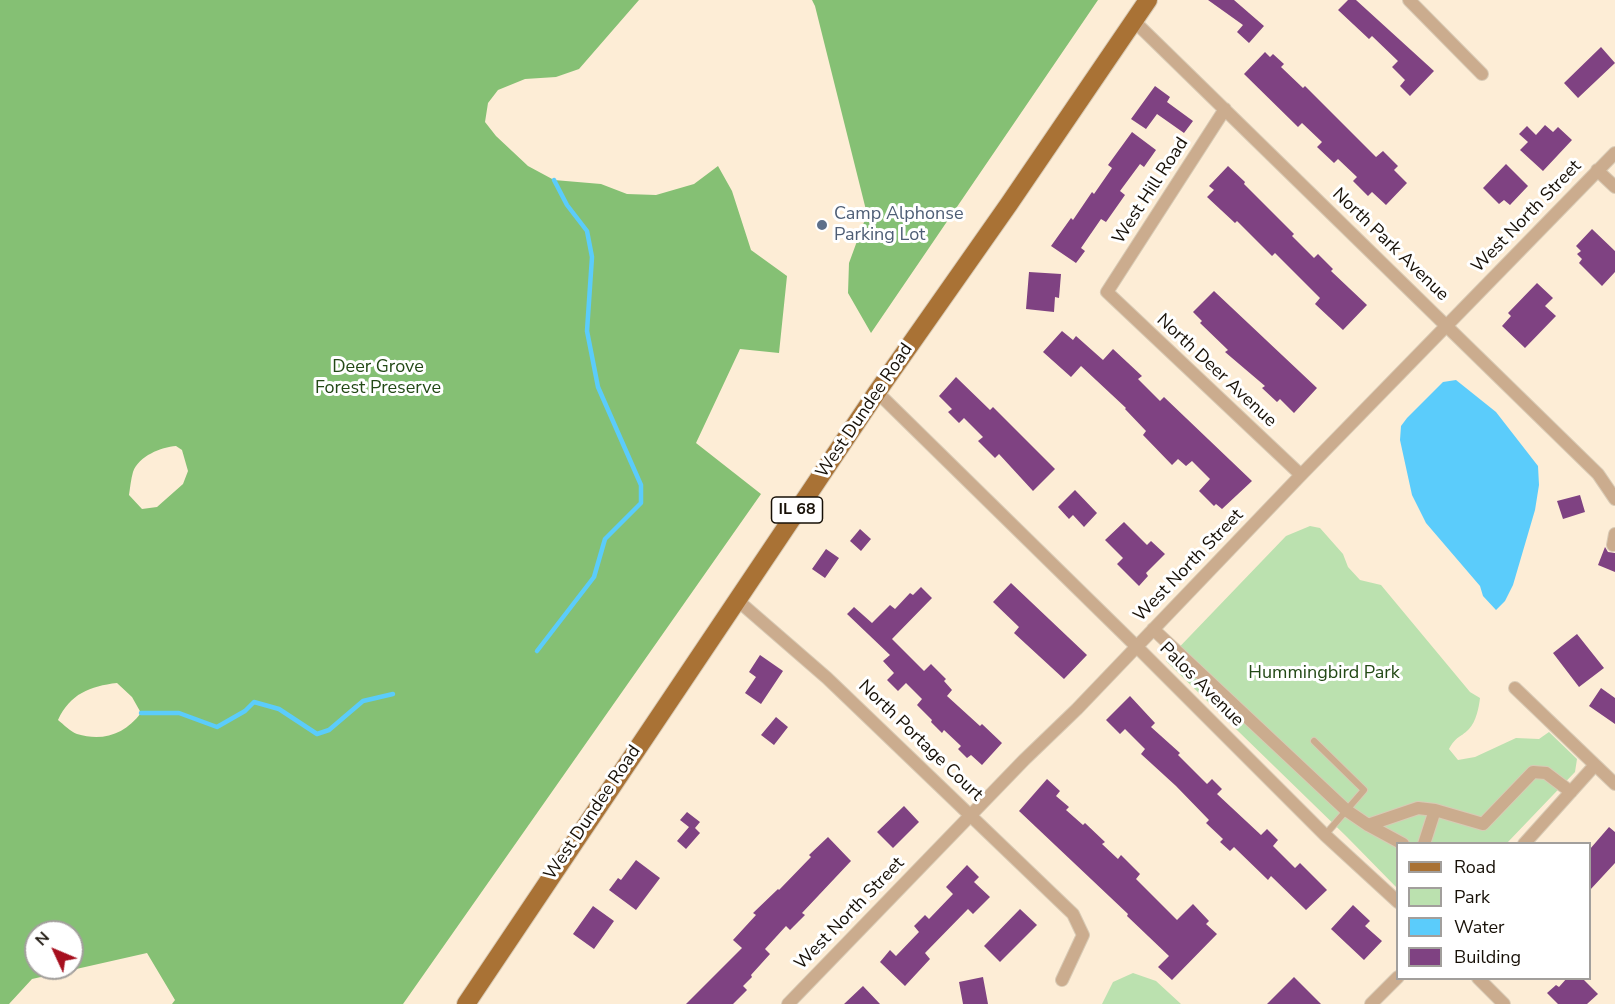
<!DOCTYPE html>
<style>
body{margin:0}
#map{position:relative;width:1615px;height:1004px;overflow:hidden;background:#fdedd6;font-family:"Nunito Sans",sans-serif}
canvas{display:block}
.legend{position:absolute;left:1396px;top:842px;width:195px;height:138px;box-sizing:border-box;background:#fff;border:2px solid #a29f9c;margin:0;padding:8px 10px;list-style:none;font-size:18px;color:#171007}
.legend li{display:flex;align-items:center;gap:12px;height:30px}
.legend b{width:30px;border:2px solid #a29f9c}
.north{position:absolute;left:24px;top:920px;width:60px;height:60px;box-sizing:border-box;background:#fff;border:2px solid #a29f9c;border-radius:50%;rotate:314deg;font-size:16px;font-weight:700;line-height:24px;text-align:center;color:#171007}
.north::after{content:'';display:block;margin:auto;width:21px;height:27px;background:#a60f1e;clip-path:polygon(50% 0,100% 100%,50% 72%,0 100%)}
</style>
<div id="map">
<canvas width="1615" height="1004"></canvas>
<ul class="legend">
<li><b style="height:8px;background:#a97235"></b>Road</li>
<li><b style="height:16px;background:#bbe1af"></b>Park</li>
<li><b style="height:16px;background:#5bccfb"></b>Water</li>
<li><b style="height:16px;background:#7f4282"></b>Building</li>
</ul>
<div class="north">N</div>
</div>
<script>
const g = document.querySelector('canvas').getContext('2d');
g.lineJoin = 'round';
function fill(path, color) {
  g.fillStyle = color;
  g.fill(path, 'evenodd');
}
function trace(path, color, width, dash) {
  g.strokeStyle = color;
  g.lineWidth = width;
  g.lineCap = dash ? 'butt' : 'round';
  g.setLineDash(dash || []);
  g.stroke(path);
}
function label(font, color, halo, rows, align = 'center') {
  g.font = font + ' "Nunito Sans",sans-serif';
  g.lineWidth = 6;
  g.setLineDash([]);
  g.textBaseline = 'middle';
  g.strokeStyle = halo;
  g.fillStyle = color;
  for (const [text, x, y, turn = 0] of rows) {
    g.save();
    g.translate(x, y);
    g.rotate((+turn || 0) * Math.PI / 180);
    g.textAlign = isNaN(turn) ? turn : align;
    if (halo) g.strokeText(text, 0, 0);
    g.fillText(text, 0, 0);
    g.restore();
  }
}
const green = new Path2D(`
 M 1310,526 L 1320,528 L 1343,554 L 1348,567 L 1360,580 L 1381,585 L 1470,692 L 1480,698 C 1479,707 1476,722 1469,729 C 1459,739 1457,735 1449,749 L 1458,760 L 1475,757 L 1516,738 L 1539,739 L 1549,732 L 1577,759 L 1575,772 L 1507,843 L 1398,844 L 1397,888 L 1347,837 L 1166,661 L 1286,536 Z
 M 1133,973 L 1156,981 L 1181,1004 L 1102,1004 L 1113,982 Z`);
const forest = new Path2D(`
 M 0,0 L 639,0 L 579,69 L 556,77 L 525,79 L 498,90 L 488,103 L 485,122 L 496,136 L 528,166 L 554,180 L 601,184 L 627,194 L 656,195 L 694,184 L 718,166 L 732,191 L 751,250 L 787,276 L 779,353 L 740,349 L 696,443 L 761,494 L 403,1004 L 172,1004 L 175,1000 L 147,953 L 32,979 L 9,1004 L 0,1004 ZM 176,446 L 182,450 L 188,471 L 183,484 L 157,507 L 142,509 L 129,495 C 130,488 131,479 133,472 C 139,456 161,447 176,446 ZM 117,683 L 132,697 L 141,713 C 125,734 103,742 77,734 C 71,732 63,724 58,720 C 70,694 90,686 117,683 ZM 36,932 L 72,932 L 72,968 L 36,968 Z
 M 812,0 L 1098,0 L 871,333 L 848,293 L 849,263 L 867,214 L 815,6 Z`);
const water = new Path2D(`
 M 1456,380 L 1496,412 L 1538,466 L 1539,485 L 1535,510 L 1513,585 L 1505,601 L 1496,610 L 1483,596 L 1480,586 L 1426,523 L 1412,495 L 1400,440 L 1401,426 L 1407,418 L 1443,382 Z`);
const stream = new Path2D(`
 M 537,651 L 594,577 L 605,539 L 641,503 L 641,485 L 598,387 L 587,331 L 592,257 L 587,231 L 567,205 L 554,180
 M 141,713 L 179,713 L 217,727 L 245,711 L 254,702 L 279,709 L 317,734 L 329,730 L 363,701 L 393,694`);
const building = new Path2D(`
 M 1208,0 L 1234,0 L 1264,26 L 1249,43 L 1237,32 L 1243,25 Z
 M 1348,0 L 1356,0 L 1434,71 L 1410,96 L 1400,86 L 1405,80 L 1392,67 L 1398,61 L 1372,36 L 1369,39 L 1338,10 Z
 M 1601,47 L 1615,63 L 1578,98 L 1564,83 Z
 M 1265,52 L 1270,57 L 1273,54 L 1284,64 L 1281,67 L 1303,88 L 1305,86 L 1376,157 L 1383,151 L 1398,166 L 1394,170 L 1407,183 L 1386,205 L 1372,192 L 1368,196 L 1353,181 L 1357,177 L 1338,159 L 1334,163 L 1317,147 L 1322,142 L 1302,123 L 1298,127 L 1244,74 Z
 M 1155,86 L 1170,97 L 1167,102 L 1193,121 L 1184,133 L 1157,114 L 1146,129 L 1131,119 Z
 M 1545,125 L 1553,132 L 1558,127 L 1572,140 L 1543,171 L 1520,150 L 1528,142 L 1519,134 L 1527,126 L 1536,135 Z
 M 1132,132 L 1156,150 L 1144,167 L 1140,164 L 1120,191 L 1125,195 L 1106,222 L 1101,219 L 1081,248 L 1085,251 L 1076,263 L 1051,246 L 1071,218 L 1073,220 L 1092,192 L 1094,194 L 1112,168 L 1108,165 Z
 M 1506,164 L 1528,186 L 1510,205 L 1504,200 L 1499,204 L 1483,188 Z
 M 1228,166 L 1245,182 L 1244,184 L 1294,234 L 1292,236 L 1314,258 L 1318,254 L 1333,269 L 1331,271 L 1367,305 L 1343,330 L 1315,304 L 1320,298 L 1275,253 L 1272,256 L 1237,221 L 1235,223 L 1207,197 L 1214,190 L 1209,186 Z
 M 1592,229 L 1615,251 L 1615,272 L 1602,286 L 1579,263 L 1582,259 L 1577,254 L 1581,251 L 1576,246 Z
 M 1029,272 L 1061,274 L 1059,298 L 1055,297 L 1054,312 L 1026,309 Z
 M 1537,283 L 1553,298 L 1545,306 L 1556,316 L 1525,348 L 1502,326 L 1511,316 L 1508,313 Z
 M 1214,291 L 1317,388 L 1294,413 L 1280,399 L 1277,402 L 1262,388 L 1265,386 L 1225,352 L 1228,350 L 1200,323 L 1202,321 L 1193,312 Z
 M 1062,331 L 1073,340 L 1076,336 L 1103,360 L 1113,349 L 1142,376 L 1138,379 L 1160,401 L 1164,397 L 1252,481 L 1222,509 L 1216,504 L 1214,506 L 1199,491 L 1210,479 L 1192,461 L 1186,466 L 1178,459 L 1172,465 L 1143,435 L 1146,431 L 1125,409 L 1126,408 L 1081,366 L 1071,377 L 1043,352 Z
 M 956,377 L 990,410 L 993,407 L 1055,469 L 1033,491 L 999,454 L 995,458 L 978,441 L 983,437 L 964,418 L 959,423 L 948,412 L 952,409 L 939,396 Z
 M 1075,490 L 1097,513 L 1084,527 L 1073,515 L 1069,519 L 1058,507 Z
 M 1580,495 L 1585,512 L 1563,519 L 1557,501 Z
 M 1124,522 L 1147,545 L 1151,541 L 1165,554 L 1146,573 L 1148,576 L 1139,586 L 1117,564 L 1123,558 L 1105,540 Z
 M 860,529 L 871,539 L 861,551 L 850,541 Z
 M 1605,547 L 1608,552 L 1615,553 L 1615,572 L 1598,565 Z
 M 826,549 L 839,558 L 825,578 L 812,569 Z
 M 1011,583 L 1087,655 L 1064,679 L 1014,633 L 1019,627 L 993,602 Z
 M 921,587 L 932,598 L 892,639 L 924,671 L 931,664 L 946,679 L 944,681 L 952,690 L 947,696 L 980,726 L 982,724 L 1002,743 L 982,765 L 971,755 L 967,758 L 958,749 L 961,746 L 944,730 L 942,733 L 931,722 L 932,720 L 917,705 L 922,699 L 906,683 L 898,691 L 887,680 L 894,673 L 883,661 L 890,655 L 847,614 L 854,607 L 872,623 L 890,605 L 895,609 L 910,593 L 913,595 Z
 M 1577,634 L 1604,668 L 1579,687 L 1553,653 Z
 M 760,655 L 783,671 L 761,704 L 745,693 L 756,677 L 749,672 Z
 M 1601,688 L 1615,698 L 1615,724 L 1589,706 Z
 M 1130,696 L 1155,723 L 1151,727 L 1180,753 L 1178,755 L 1207,784 L 1212,779 L 1222,789 L 1217,794 L 1261,835 L 1267,829 L 1278,840 L 1273,846 L 1295,868 L 1300,863 L 1327,890 L 1306,910 L 1271,876 L 1268,880 L 1234,847 L 1230,851 L 1220,842 L 1223,839 L 1206,823 L 1209,820 L 1176,786 L 1141,754 L 1145,749 L 1125,729 L 1120,734 L 1106,720 Z
 M 776,717 L 788,727 L 774,745 L 761,735 Z
 M 1047,779 L 1060,791 L 1056,796 L 1069,807 L 1066,810 L 1083,825 L 1085,823 L 1105,842 L 1102,844 L 1118,859 L 1121,855 L 1140,874 L 1136,879 L 1177,920 L 1193,904 L 1209,921 L 1206,924 L 1217,934 L 1172,980 L 1158,967 L 1169,956 L 1127,916 L 1128,914 L 1019,811 Z
 M 904,806 L 919,822 L 893,848 L 877,832 Z
 M 687,812 L 700,822 L 695,828 L 700,833 L 686,849 L 677,841 L 689,827 L 680,820 Z
 M 1609,827 L 1615,832 L 1615,863 L 1590,890 L 1590,849 Z
 M 828,837 L 851,861 L 802,913 L 805,915 L 790,930 L 786,926 L 765,949 L 770,954 L 751,975 L 752,977 L 743,986 L 747,990 L 733,1004 L 686,1004 L 742,948 L 733,940 L 756,915 L 753,913 L 778,889 L 779,890 L 811,857 L 809,855 Z
 M 636,860 L 660,878 L 636,910 L 609,890 L 618,878 L 621,880 Z
 M 967,865 L 979,877 L 974,882 L 990,897 L 973,914 L 968,909 L 925,953 L 930,959 L 905,986 L 880,962 L 890,950 L 896,956 L 919,932 L 914,926 L 925,915 L 929,919 L 953,894 L 946,887 Z
 M 1353,905 L 1370,921 L 1365,926 L 1382,941 L 1364,960 L 1331,929 Z
 M 593,906 L 614,921 L 594,949 L 573,934 Z
 M 1020,909 L 1037,925 L 1000,962 L 984,946 Z
 M 983,977 L 988,1004 L 963,1004 L 959,982 Z
 M 1294,977 L 1321,1004 L 1267,1004 Z
 M 1567,978 L 1582,978 L 1598,994 L 1587,1004 L 1558,1004 L 1547,993 L 1556,985 L 1559,987 Z
 M 863,986 L 880,1004 L 844,1004 Z`);
const lane = new Path2D(`
 M 1314,741 L 1364,790 L 1325,835`);
const street = new Path2D(`
 M 1409,0 L 1482,74
 M 1134,21 L 1598,474 L 1615,499
 M 1225,109 L 1107,292 L 1301,475
 M 1597,170 L 1615,187
 M 877,392 L 1137,647 L 1325,835 L 1398,902
 M 1613,545 L 1615,534
 M 736,599 L 827,678 L 1073,914 L 1083,935 L 1062,980
 M 1153,629 L 1346,810 L 1368,825 L 1403,844
 M 1515,688 L 1615,784
 M 1368,825 L 1418,808 L 1435,810 L 1483,824 L 1533,772 L 1546,773 L 1571,792
 M 1424,844 L 1435,810
 M 1524,844 L 1595,765
 M 1478,978 L 1504,1004
 M 788,1004 L 1024,760 L 1077,709 L 1301,475 L 1615,153
 M 1371,1004 L 1398,977`);
const primary = new Path2D(`
 M 466,1004 L 877,392 L 1009,204 L 1148,0`);
const markers = [
 [822,225,6,"#5c6f8a"]
];
const shields = [
 [797,510,51]
];
const shieldNames = [
 ["IL 68",797,510]
];
const streetNames = [
 ["West Hill Road",1151,191,-57],
 ["West North Street",1527,217,-46],
 ["North Park Avenue",1390,245,44],
 ["North Deer Avenue",1216,371,43],
 ["West Dundee Road",865,411,-56],
 ["West North Street",1189,566,-46],
 ["Palos Avenue",1201,685,45],
 ["North Portage Court",920,741,44],
 ["West Dundee Road",593,813,-56],
 ["West North Street",850,914,-46]
];
const serviceNames = [
 ["Camp Alphonse",834,215],
 ["Parking Lot",834,236]
];
const parkNames = [
 ["Deer Grove",378,368],
 ["Forest Preserve",378,389],
 ["Hummingbird Park",1324,674]
];
fill(green, '#bbe1af');
fill(forest, '#85c074');
fill(water, '#5bccfb');
trace(stream, '#5bccfb', 4.5);
fill(building, '#7f4282');
trace(lane, '#d8cab5', 8);
trace(street, '#d8cab5', 14);
trace(primary, '#d8cab5', 20);
trace(lane, '#cbac8e', 6);
trace(street, '#cbac8e', 12);
trace(primary, '#a97235', 18);
for (const [x, y, r, color] of markers) {
  const dot = new Path2D();
  dot.arc(x, y, r, 0, 2 * Math.PI);
  g.fillStyle = color;
  g.fill(dot);
  trace(dot, '#fff', 2);
}
for (const [x, y, w] of shields) {
  const box = new Path2D();
  box.roundRect(x - w / 2, y - 13, w, 26, 4.5);
  g.fillStyle = '#fff';
  g.fill(box);
  trace(box, '#171007', 1.5);
}
label('bold 16px', '#171007', null, shieldNames);
label('18px', '#171007', '#fff', streetNames);
label('18px', '#4e5e75', '#fff', serviceNames, 'left');
label('18px', '#234916', '#fff', parkNames);
</script>
